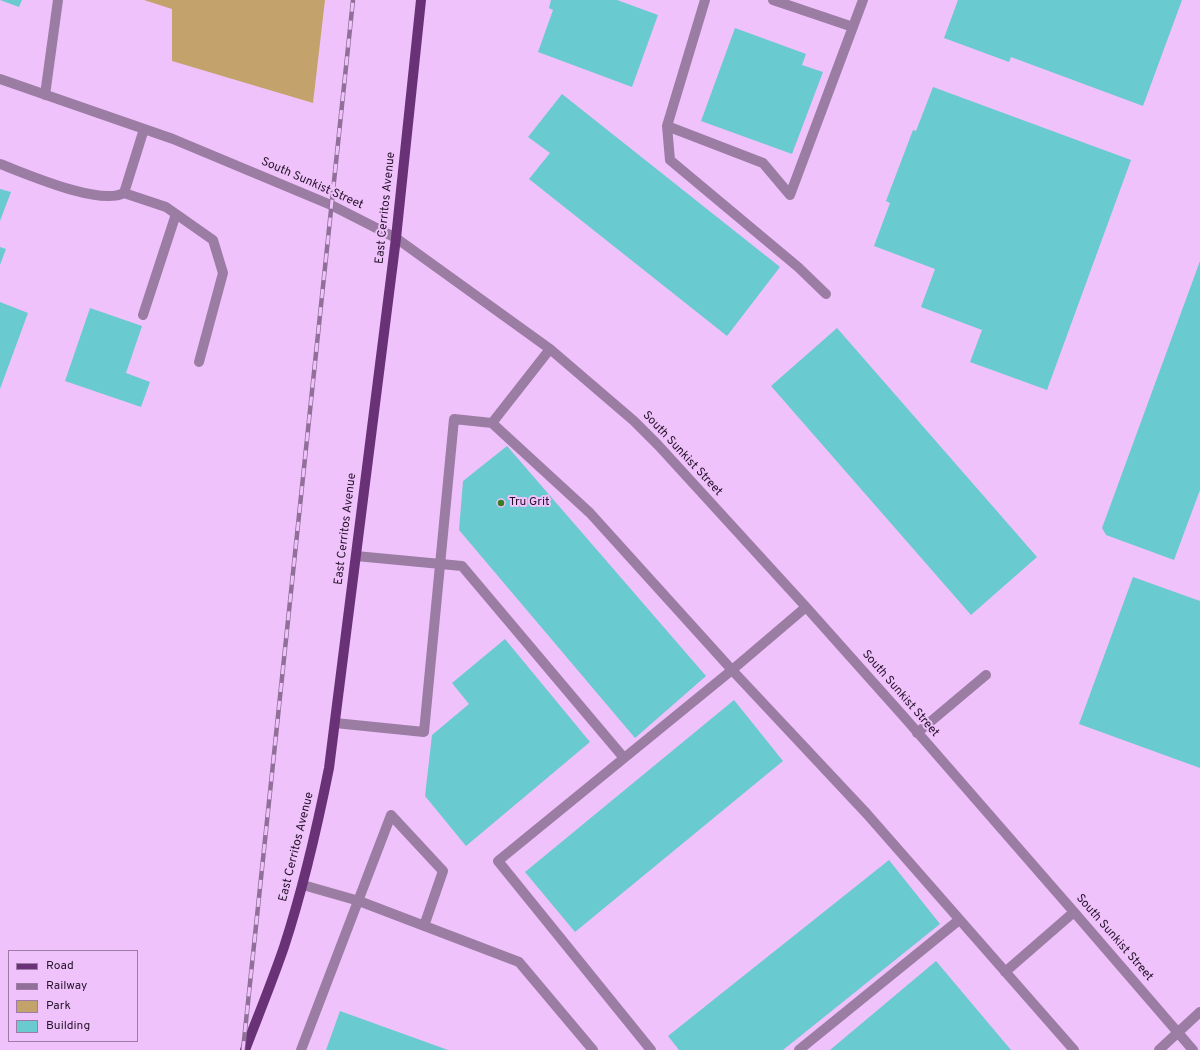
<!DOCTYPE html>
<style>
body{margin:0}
#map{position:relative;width:1200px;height:1050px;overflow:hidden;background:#f0c2fc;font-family:Overpass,sans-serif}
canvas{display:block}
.legend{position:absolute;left:8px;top:950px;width:130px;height:92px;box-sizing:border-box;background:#f0c2fc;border:1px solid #9e7ca7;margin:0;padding:5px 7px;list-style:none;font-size:12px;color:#241328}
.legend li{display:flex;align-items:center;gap:8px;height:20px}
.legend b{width:20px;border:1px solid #9e7ca7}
</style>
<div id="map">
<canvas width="1200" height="1050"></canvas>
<ul class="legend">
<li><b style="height:5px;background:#693276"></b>Road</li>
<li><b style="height:5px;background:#907099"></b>Railway</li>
<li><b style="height:11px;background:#c3a26c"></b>Park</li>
<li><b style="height:11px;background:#69cacf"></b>Building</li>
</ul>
</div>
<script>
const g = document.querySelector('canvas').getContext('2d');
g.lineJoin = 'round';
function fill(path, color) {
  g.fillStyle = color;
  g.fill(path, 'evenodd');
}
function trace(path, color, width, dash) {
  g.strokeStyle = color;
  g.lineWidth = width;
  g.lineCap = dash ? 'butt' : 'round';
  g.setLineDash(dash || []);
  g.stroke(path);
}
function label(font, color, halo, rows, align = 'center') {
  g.font = font + ' Overpass,sans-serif';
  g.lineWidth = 4;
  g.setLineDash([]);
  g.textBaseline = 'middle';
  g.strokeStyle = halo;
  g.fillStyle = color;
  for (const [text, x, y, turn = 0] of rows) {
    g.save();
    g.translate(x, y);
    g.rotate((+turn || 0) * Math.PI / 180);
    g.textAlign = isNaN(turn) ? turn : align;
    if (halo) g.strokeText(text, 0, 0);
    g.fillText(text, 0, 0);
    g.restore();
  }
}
const green = new Path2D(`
 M 144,0 L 325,0 L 313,103 L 172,61 L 172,9 Z`);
const building = new Path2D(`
 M 0,0 L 22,0 L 19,7 Z
 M 551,0 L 617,0 L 658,15 L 632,87 L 538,52 L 553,10 L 549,8 Z
 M 958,0 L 1182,0 L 1143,106 L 1011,57 L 1009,62 L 944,38 Z
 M 735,28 L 806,54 L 802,65 L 823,72 L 792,154 L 701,121 Z
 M 933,87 L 1131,160 L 1047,390 L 970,362 L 982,330 L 921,307 L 935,269 L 874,246 L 890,203 L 886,201 L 913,130 L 916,131 Z
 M 562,94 L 780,267 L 727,336 L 529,179 L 550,153 L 528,137 Z
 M 0,189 L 11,192 L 0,221 Z
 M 0,247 L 6,249 L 0,265 Z
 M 1200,261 L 1200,490 L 1174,560 L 1106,535 L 1102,528 Z
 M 0,302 L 28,313 L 0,389 Z
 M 90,308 L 142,326 L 126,373 L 150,382 L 141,407 L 65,381 Z
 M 837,328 L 1037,557 L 971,615 L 771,386 Z
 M 507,446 L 706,676 L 635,738 L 459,530 L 463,481 Z
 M 1133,577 L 1200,601 L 1200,768 L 1079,724 Z
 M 505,639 L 590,742 L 466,846 L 425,796 L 432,735 L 469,704 L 452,683 Z
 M 734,700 L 783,761 L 575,932 L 525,872 Z
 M 889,860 L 940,924 L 783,1050 L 679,1050 L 668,1036 Z
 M 936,961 L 1011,1050 L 830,1050 Z
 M 340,1011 L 448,1050 L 326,1050 Z`);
const minor = new Path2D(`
 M 705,0 L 667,126 L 763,163 L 790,195 L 863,0
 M 773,0 L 853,27
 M 0,79 L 173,139 L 331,205 L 396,238 L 550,349 L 634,421 L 658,445 L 806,607 L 905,718 L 1074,912 L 1193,1050
 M 45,95 L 58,0
 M 667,126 L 670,160 L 798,267 L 826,294
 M 0,164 C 27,174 99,206 124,193 L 144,129
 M 124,193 L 166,207 L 213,240 L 223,273 L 199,362
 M 143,315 L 176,214
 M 550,349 L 492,423 L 590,513 L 732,670 L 867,814 L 1074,1050
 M 356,556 L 462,566 L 624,758
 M 335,723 L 424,732 L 454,419 L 492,423
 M 917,733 L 986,675
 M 303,885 L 359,901 L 519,962 L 593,1050
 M 1005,972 L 1074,912
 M 301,1050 L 391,815 L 443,871 L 424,926
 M 651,1050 L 498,861 L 732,670 L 806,607
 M 799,1050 L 959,920
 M 1159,1050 L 1200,1012`);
const major = new Path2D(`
 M 245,1050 C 258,1016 272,982 284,947 C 303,889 317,828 329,768 L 396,238 L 421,0`);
const rail = new Path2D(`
 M 243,1050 L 353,0`);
const markers = [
 [501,503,4,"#377d21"]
];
const streetNames = [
 ["South Sunkist Street",312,184,24],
 ["East Cerritos Avenue",386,208,-84],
 ["South Sunkist Street",682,454,47],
 ["East Cerritos Avenue",346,529,-83],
 ["South Sunkist Street",900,694,49],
 ["East Cerritos Avenue",297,847,-76],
 ["South Sunkist Street",1114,938,49]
];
const poiNames = [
 ["Tru Grit",509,503]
];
fill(green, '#c3a26c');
fill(building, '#69cacf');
trace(minor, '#9b7da3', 10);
trace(major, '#693276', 10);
trace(rail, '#907099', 4.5);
trace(rail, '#f0c2fc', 3, [9]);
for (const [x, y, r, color] of markers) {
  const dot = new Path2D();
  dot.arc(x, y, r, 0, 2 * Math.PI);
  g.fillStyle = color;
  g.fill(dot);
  trace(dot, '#f0c2fc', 1.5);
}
label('12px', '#241328', '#f0c2fc', streetNames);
label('12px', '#241328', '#f0c2fc', poiNames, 'left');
</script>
